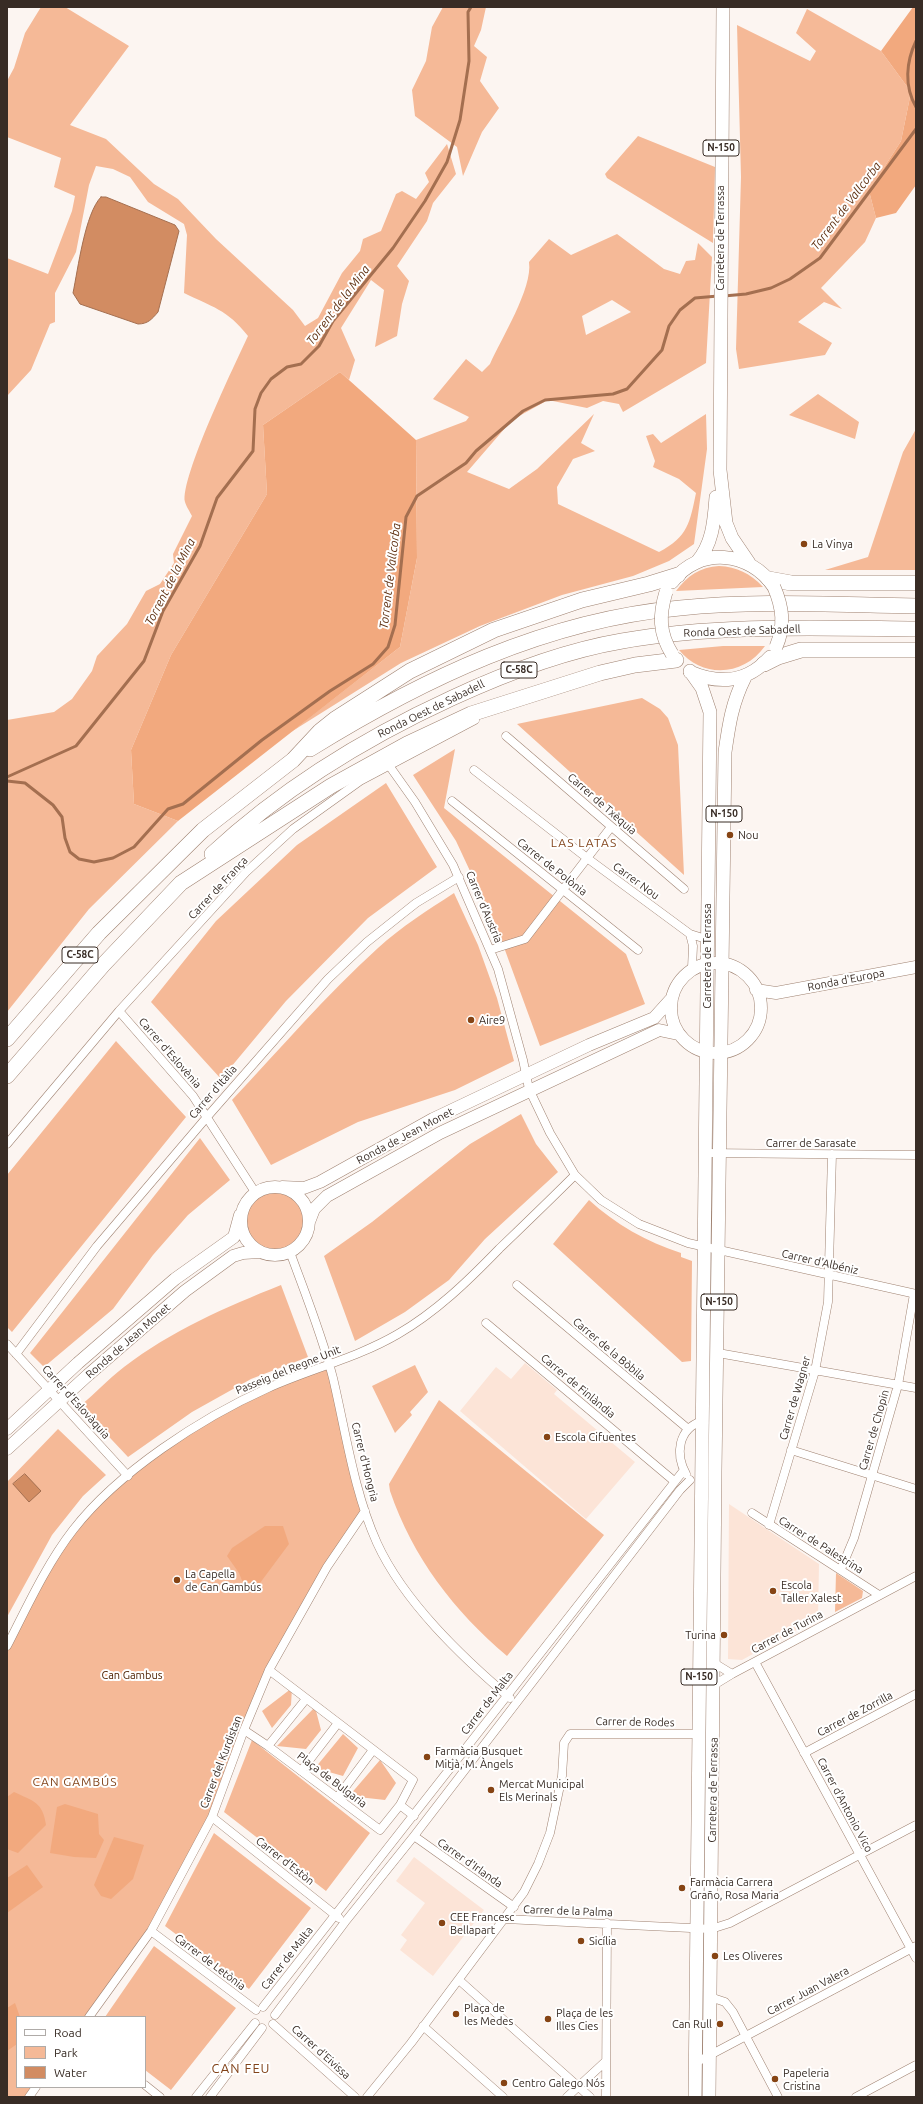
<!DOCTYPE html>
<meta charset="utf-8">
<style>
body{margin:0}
#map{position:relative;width:923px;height:2104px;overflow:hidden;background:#fcf5f1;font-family:Ubuntu,sans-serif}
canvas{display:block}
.frame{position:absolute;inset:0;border:8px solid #382c25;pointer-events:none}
.legend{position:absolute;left:16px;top:2016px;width:130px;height:72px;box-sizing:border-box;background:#fff;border:1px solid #afaba8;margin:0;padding:5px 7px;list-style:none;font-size:12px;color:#382c25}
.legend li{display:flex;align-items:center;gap:8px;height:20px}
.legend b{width:20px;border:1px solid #afaba8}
</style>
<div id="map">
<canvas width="923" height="2104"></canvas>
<div class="frame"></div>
<ul class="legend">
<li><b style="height:5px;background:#fff"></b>Road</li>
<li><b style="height:11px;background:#f5b997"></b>Park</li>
<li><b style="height:11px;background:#d28c62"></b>Water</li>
</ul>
</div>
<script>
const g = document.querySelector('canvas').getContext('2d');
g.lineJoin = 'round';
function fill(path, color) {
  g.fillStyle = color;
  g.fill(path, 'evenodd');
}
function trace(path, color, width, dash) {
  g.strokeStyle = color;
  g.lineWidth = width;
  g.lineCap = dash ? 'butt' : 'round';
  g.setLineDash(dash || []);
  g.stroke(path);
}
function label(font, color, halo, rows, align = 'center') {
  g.font = font + ' Ubuntu,sans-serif';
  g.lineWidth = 4;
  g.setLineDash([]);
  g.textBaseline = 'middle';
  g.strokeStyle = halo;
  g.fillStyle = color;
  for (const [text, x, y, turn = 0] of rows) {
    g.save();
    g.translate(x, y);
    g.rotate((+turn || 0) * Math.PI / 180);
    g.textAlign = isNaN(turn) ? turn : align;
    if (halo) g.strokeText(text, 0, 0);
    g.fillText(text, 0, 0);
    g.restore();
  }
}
const built = new Path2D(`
 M 525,1363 L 557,1390 L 554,1394 L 635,1462 L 586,1519 L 460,1411 L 496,1367 L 511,1379 Z
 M 729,1504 L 819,1564 L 818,1618 L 742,1660 L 728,1659 Z
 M 414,1857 L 484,1910 L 433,1976 L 400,1950 L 407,1940 L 401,1935 L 425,1903 L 396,1881 Z`);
const green = new Path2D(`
 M 41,7 L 65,7 L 129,46 L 70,125 L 106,139 L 154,184 L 178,199 L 216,239 L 293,310 L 305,326 L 318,318 L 342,273 L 360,251 L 363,239 L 381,231 L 396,194 L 402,191 L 416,199 L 429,182 L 425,173 L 447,144 L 456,174 L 433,203 L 427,221 L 397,266 L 409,281 L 402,304 L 397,336 L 375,347 L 384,290 L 371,280 L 341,328 L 355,360 L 349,380 L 340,372 L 263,425 L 267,494 L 171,655 L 131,750 L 134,804 L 178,821 L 89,909 L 7,1012 L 7,720 L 54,712 L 72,699 L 92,671 L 97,656 L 127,624 L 146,591 L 160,584 L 174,563 L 173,554 L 192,516 C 190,512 186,506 185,502 C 180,478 235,364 248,336 C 227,309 212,307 184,293 L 187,235 L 184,224 L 148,202 L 130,177 L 113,169 L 96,166 L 89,185 L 76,252 L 55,293 L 55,322 L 50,324 L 31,370 L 7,396 L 7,258 L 48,274 L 72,211 L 75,196 L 54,187 L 61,158 L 7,137 L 7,81 L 14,68 L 25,33 Z
 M 443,7 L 486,7 L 481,30 L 474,46 L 487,57 L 480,81 L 499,108 L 482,132 L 463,176 L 457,147 L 415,116 L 412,90 L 426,61 L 432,27 Z
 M 807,9 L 881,51 L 911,92 L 901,141 L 869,191 L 876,218 L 865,242 L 821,288 L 842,309 L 824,302 L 798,322 L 832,343 L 825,355 L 739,369 L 736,349 L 741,177 L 737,25 L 810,61 L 816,51 L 796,33 Z
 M 638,136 L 715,167 L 713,243 L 607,178 L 605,174 Z
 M 617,234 L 664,269 L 680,274 L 686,261 L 695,260 L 698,243 L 712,257 L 706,363 L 623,412 L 619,404 L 603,401 L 587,408 L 548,400 L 512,420 L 467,472 L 509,489 L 537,469 L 594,414 L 581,443 L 595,451 L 573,459 L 557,487 L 558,504 L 659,552 C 688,537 690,522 696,493 L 679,479 L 653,467 L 655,461 L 646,436 L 653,434 L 661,443 L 706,414 L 707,449 L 694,544 L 669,561 L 633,576 L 562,595 L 480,626 L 401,663 L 291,732 L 400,647 L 417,558 L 416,440 L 466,421 L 469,417 L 433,399 L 466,359 L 482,372 L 490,364 C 501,339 533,288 529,262 L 549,239 L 571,255 ZM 612,300 L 631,312 L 586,335 L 582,316 Z
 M 818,394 L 859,422 L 855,439 L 789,415 Z
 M 916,429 L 916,570 L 825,570 L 868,557 L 903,452 Z
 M 719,566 C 737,567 750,573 763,587 L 676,591 C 687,576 700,567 719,566 Z
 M 723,646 L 765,646 C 744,676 703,679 679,650 Z
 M 642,698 L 660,709 L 668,718 L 678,745 L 684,875 L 517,724 Z
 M 455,749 L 444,808 L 626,954 L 645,1004 L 540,1046 L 498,931 L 456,841 L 413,775 Z
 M 386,783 L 437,867 L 368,918 L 286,1001 L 221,1079 L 151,1002 L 216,921 L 297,845 Z
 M 454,893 L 478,945 L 497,998 L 514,1061 L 455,1090 L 358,1122 L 271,1165 L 232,1100 C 280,1049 326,995 378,948 C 401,927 428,910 454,893 Z
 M 116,1041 L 186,1117 L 12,1332 L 7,1327 L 7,1175 Z
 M 521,1114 L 536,1144 L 558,1172 L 485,1239 L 449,1280 L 405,1312 L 355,1341 L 324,1256 L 372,1222 L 470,1144 Z
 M 200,1138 L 230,1180 L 188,1215 L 153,1255 L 113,1309 L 44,1367 L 30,1353 Z
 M245 1221a30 30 0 1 1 60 0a30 30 0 1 1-60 0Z
 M 589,1200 C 615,1224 647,1242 681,1253 L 681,1257 L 692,1261 L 691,1361 L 682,1362 L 553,1244 Z
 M 281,1285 L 308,1357 L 251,1379 L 192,1412 L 128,1457 L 80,1406 C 95,1394 108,1379 124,1367 C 171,1331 226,1307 281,1285 Z
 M 329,1364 L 365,1511 L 269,1670 L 212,1817 L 151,1931 L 89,2017 L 17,2017 L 17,2087 L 37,2087 L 29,2097 L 7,2097 L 7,1646 L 71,1532 L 132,1473 L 237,1402 Z
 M 415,1365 L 428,1392 L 410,1412 L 412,1415 L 395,1433 L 372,1386 Z
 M 439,1400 L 604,1535 L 507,1656 C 454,1611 413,1558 390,1491 L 389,1484 Z
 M 58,1429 L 106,1475 L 83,1496 L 52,1535 L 7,1617 L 7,1482 Z
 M 836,1573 L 863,1591 L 862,1598 L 835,1612 Z
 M 292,1688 L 291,1705 L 272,1728 L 262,1711 Z
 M 315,1707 L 321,1730 L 306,1749 L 277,1746 Z
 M 343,1734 L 358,1748 L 343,1776 L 315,1768 Z
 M 252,1740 L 370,1833 L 326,1891 L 224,1812 Z
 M 380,1760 L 396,1783 L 385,1800 L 349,1796 Z
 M 214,1833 L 311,1908 L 249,1989 L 165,1926 Z
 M 154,1946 L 236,2008 L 171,2090 L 145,2070 L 145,2017 L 105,2017 Z`);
const forest = new Path2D(`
 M 913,7 L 916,7 L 916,185 L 896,213 L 876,218 L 869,191 L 901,141 L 911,92 L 881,51 Z
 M 340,372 L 416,440 L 417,558 L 400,647 L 178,821 L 134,804 L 131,750 L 171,655 L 267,494 L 263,425 Z
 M 265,1526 L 283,1526 L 289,1544 L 260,1583 L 245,1588 L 239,1573 L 227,1556 L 232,1548 Z
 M 14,1792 C 33,1801 43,1802 46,1825 L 18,1853 L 7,1849 L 7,1797 Z
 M 65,1804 L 98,1814 L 99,1834 L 104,1840 L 96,1858 L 74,1857 L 50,1853 L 57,1807 Z
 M 114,1837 L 144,1845 L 133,1879 L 111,1899 L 101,1896 L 94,1885 Z
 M 27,1865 L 43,1887 L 7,1913 L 7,1878 Z
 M 15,2003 L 20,2017 L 17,2017 L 17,2044 L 7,2051 L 7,2008 Z`);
const water = new Path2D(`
 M 101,197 L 106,197 L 175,225 L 179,231 L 158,312 C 152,319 148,324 138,324 L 80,304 L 73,293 C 78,269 85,213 101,197 Z
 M 25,1474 L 41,1491 L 29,1502 L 13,1484 Z`);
const stream = new Path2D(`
 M 916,41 C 906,62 904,86 916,107
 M 724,296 L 746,294 L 771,288 L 790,279 L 820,258 L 916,129
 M 7,777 L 76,746 L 144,661 L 163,611 L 200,546 L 217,498 L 253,451 L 255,409 L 261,393 L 271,379 L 287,367 L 301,364 L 319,346 L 333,321 L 393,248 L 425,201 L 447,162 L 460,120 L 469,61 L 468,12 L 471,7
 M 7,781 L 25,783 L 53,805 L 62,817 L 65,838 L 70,852 L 79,859 L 94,862 L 113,858 L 134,847 L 168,809 L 183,804 L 262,740 L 330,691 L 373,664 L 388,647 L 395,625 L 406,517 L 417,496 L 466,463 L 476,451 L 523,411 L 545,400 L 613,394 L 627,389 L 662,350 L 669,326 L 680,310 L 695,298 L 718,296`);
const street = new Path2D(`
 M 506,736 L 684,889
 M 388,764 L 415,802 L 453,865 L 498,969 L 523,1060 L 529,1089 L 550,1133 L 575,1175 L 601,1200 L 639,1224 L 688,1243 L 916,1294
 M 474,770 L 587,858 L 690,934 L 706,939
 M 452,801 L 638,950
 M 690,934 L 693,946 L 692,968
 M 490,950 L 525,939 L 611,827
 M 119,1011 L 193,1096 L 255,1192
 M 7,1144 L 119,1011 L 246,872 L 293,829 L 360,781 L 475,720
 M 705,1153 L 916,1155
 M 290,1252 C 305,1293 322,1335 333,1378 C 346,1433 354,1492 377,1543 C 404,1602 462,1657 510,1698
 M 517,1285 L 687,1428
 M 486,1323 L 674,1481
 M 7,1344 L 128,1476
 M 718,1353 L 916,1388
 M 16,1354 L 97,1246 L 207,1117 L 328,979 L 367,942 L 416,903 L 459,877
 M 791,1450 L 916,1489
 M 686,1474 C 675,1454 678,1429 702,1421 L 704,1423
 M 752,1513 L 879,1595
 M 769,1525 L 815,1371 L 828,1302 L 832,1154
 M 841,1569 L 854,1538 L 898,1385 L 914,1294
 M 7,1646 C 27,1607 46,1565 73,1530 C 118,1472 201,1418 268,1388 C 310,1369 357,1358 398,1334 C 436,1312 468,1281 499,1249 C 525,1224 550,1200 575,1175
 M 755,1662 L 916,1958
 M 714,1663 L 732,1674
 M 269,1670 L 413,1780 L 400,1805 L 414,1816
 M 714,1685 L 732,1674 L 916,1576
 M 244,1730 L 268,1746 L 380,1830 L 400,1805
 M 268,1746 L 306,1699
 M 804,1753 L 916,1694
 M 301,1771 L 338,1723
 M 337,1798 L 373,1750
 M 212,1817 L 339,1918
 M 414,1836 L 514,1907
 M 505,1919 L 711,1929 L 730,1923 L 916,1825
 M 151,1931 L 256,2010
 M 459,1980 L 590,2097
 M 710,1997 L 725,2002 L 733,2012 L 778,2097
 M 263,2007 L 684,1470
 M 275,2015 L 345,1922 L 414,1836 L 680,1490 L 690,1480
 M 89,2017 L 151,1931 L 212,1817 L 244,1730 L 269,1670 L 327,1567 L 365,1511
 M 273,2024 L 355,2097
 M 423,2026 L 503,2097
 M 695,2063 L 916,1946
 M 145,2085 L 160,2097
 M 29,2097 L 36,2087
 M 196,2097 L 255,2023
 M 210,2097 L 262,2028
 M 367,2097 L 411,2043 L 524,1892 L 538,1864 L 550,1833 L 562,1776 L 564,1743 L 570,1734 L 698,1734
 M 567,2097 L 606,2061
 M 606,2097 L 607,1923
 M 856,2097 L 916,2065`);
const secondary = new Path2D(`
 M671 1008a45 45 0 1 1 90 0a45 45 0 1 1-90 0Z
 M 756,990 L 776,993 L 916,967
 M241 1221a34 34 0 1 1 68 0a34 34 0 1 1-68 0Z
 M 282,1187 L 304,1188 L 320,1182 L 433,1119 L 589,1045 L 654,1018 L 672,998
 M 309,1222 L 314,1209 L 327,1196 L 440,1133 L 659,1030 L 678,1034
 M 7,1429 L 78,1363 L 175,1279 L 234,1237 L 240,1215
 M 7,1449 L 88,1375 L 185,1291 L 233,1256 L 243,1253 L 260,1252`);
const primary = new Path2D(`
 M 723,7 L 720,470 L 726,523 L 732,538 L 749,563
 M 697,562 C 713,543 714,521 716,497
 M 672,582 C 699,546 750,551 774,587
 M 690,671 L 702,688 L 710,712 L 695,2097
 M 690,672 C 720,685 748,682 770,657
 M 709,2097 L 715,1471 L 725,752 C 729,724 732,703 745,677`);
const highway = new Path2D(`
 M 769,579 L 791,583 L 916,583
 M 764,664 L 778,657 L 801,650 L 916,650
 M 310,749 C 423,679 546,620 680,608 C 758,600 838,605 916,606
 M 212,854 C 283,788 365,738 452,698 C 506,673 563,651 622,641 C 718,624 819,628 916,629
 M 7,1039 L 99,933 L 203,830 L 293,760 L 320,731 L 335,719 L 410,671 L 494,630 L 582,600 L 649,584 L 678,575
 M 7,1076 L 103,965 L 181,883 L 331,786 L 407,744 L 471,714 L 600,673 L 635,665 L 676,660`);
const primaryBridge = new Path2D(`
 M 774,587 C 783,608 785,626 776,647
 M 666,592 C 659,615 659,633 672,654`);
const markers = [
 [804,544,4,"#864414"],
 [730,835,4,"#864414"],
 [471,1020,4,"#864414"],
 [547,1437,4,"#864414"],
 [177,1580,4,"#864414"],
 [773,1591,4,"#864414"],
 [724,1635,4,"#864414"],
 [427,1757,4,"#864414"],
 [491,1790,4,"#864414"],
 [682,1888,4,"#864414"],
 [442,1923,4,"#864414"],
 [581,1941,4,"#864414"],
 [715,1956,4,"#864414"],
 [456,2014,4,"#864414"],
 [548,2019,4,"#864414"],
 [720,2024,4,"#864414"],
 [775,2079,4,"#864414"],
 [504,2083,4,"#864414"]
];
const shields = [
 [721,148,36],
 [519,670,36],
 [724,814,36],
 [80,955,36],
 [719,1302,36],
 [699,1677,36]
];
const shieldNames = [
 ["N-150",721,148],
 ["C-58C",519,670],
 ["N-150",724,814],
 ["C-58C",80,955],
 ["N-150",719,1302],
 ["N-150",699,1677]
];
const streetNames = [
 ["Carretera de Terrassa",720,238,-90],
 ["Ronda Oest de Sabadell",742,631,-2],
 ["Ronda Oest de Sabadell",431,709,-26],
 ["Carrer de Txèquia",602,804,41],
 ["Carrer de Polònia",552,867,38],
 ["Carrer Nou",636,881,36],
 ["Carrer de França",218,888,-47],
 ["Carrer d'Austria",484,907,67],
 ["Carretera de Terrassa",707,956,-90],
 ["Ronda d'Europa",846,980,-11],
 ["Carrer d'Eslovènia",170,1053,49],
 ["Carrer d'Itàlia",213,1092,-49],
 ["Ronda de Jean Monet",405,1136,-28],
 ["Carrer de Sarasate",811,1143],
 ["Carrer d'Albéniz",820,1262,13],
 ["Ronda de Jean Monet",128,1341,-41],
 ["Carrer de la Bòbila",609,1349,40],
 ["Passeig del Regne Unit",288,1370,-22],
 ["Carrer de Finlàndia",578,1386,40],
 ["Carrer de Wagner",795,1398,-74],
 ["Carrer d'Eslovàquia",76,1402,48],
 ["Carrer de Chopin",874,1430,-74],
 ["Carrer d'Hongria",365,1462,76],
 ["Carrer de Palestrina",821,1545,32],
 ["Carrer de Turina",787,1632,-28],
 ["Carrer de Malta",487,1703,-52],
 ["Carrer de Zorrilla",855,1714,-28],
 ["Carrer de Rodes",635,1722,1],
 ["Carrer del Kurdistan",221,1762,-69],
 ["Plaça de Bulgaria",332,1780,37],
 ["Carretera de Terrassa",713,1790,-89],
 ["Carrer d'Antonio Vico",845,1805,62],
 ["Carrer d'Estòn",285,1861,38],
 ["Carrer d'Irlanda",470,1863,35],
 ["Carrer de la Palma",568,1911,2],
 ["Carrer de Malta",287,1958,-52],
 ["Carrer de Letònia",210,1962,37],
 ["Carrer Juan Valera",808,1991,-28],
 ["Carrer d'Eivissa",321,2052,42]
];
const poiNames = [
 ["La Vinya",812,544],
 ["Nou",738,835],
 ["Aire9",479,1020],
 ["Escola Cifuentes",555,1437],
 ["La Capella",185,1574],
 ["de Can Gambús",185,1587],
 ["Escola",781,1585],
 ["Taller Xalest",781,1598],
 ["Turina",716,1635,"right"],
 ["Farmàcia Busquet",435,1751],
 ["Mitjà, M. Àngels",435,1764],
 ["Mercat Municipal",499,1784],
 ["Els Merinals",499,1797],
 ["Farmàcia Carrera",690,1882],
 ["Graño, Rosa Maria",690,1895],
 ["CEE Francesc",450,1917],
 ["Bellapart",450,1930],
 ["Sicília",589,1941],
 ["Les Oliveres",723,1956],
 ["Plaça de",464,2008],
 ["les Medes",464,2021],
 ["Plaça de les",556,2013],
 ["Illes Cies",556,2026],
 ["Can Rull",712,2024,"right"],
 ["Papeleria",783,2073],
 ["Cristina",783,2086],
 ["Centro Galego Nós",512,2083]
];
const parkNames = [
 ["Can Gambus",132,1675]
];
const waterNames = [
 ["Torrent de Vallcorba",846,206,-53],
 ["Torrent de la Mina",338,305,-53],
 ["Torrent de Vallcorba",390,576,-83],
 ["Torrent de la Mina",170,582,-63]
];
const neighbourhoodNames = [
 ["LAS LATAS",584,843],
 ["CAN GAMBÚS",75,1782]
];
const quarterNames = [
 ["CAN FEU",241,2069]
];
fill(built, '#fce4d7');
fill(green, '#f5b997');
fill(forest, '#f2a97e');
fill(water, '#d28c62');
trace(water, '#a46f50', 1);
trace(stream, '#a46f50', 3);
trace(street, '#9f8271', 9);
trace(secondary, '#9f8271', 13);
trace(primary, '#9f8271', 14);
trace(highway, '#9f8271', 16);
trace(street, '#fff', 8);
trace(secondary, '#fff', 12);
trace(primary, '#fff', 13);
trace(highway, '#fff', 15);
trace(primaryBridge, '#9f8271', 14, []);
trace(primaryBridge, '#fff', 13);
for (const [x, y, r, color] of markers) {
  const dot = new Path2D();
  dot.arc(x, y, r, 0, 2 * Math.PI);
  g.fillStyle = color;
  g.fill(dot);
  trace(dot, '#fff', 1.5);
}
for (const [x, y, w] of shields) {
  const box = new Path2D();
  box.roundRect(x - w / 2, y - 8, w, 16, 3);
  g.fillStyle = '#fff';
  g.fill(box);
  trace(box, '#382c25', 1);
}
label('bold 10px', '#382c25', null, shieldNames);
label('11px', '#382c25', '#fff', streetNames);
label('11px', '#382c25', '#fff', poiNames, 'left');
label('11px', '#4d2000', '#fff', parkNames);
label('italic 12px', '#5f3011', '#fff', waterNames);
g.letterSpacing = '1px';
label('12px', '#82441b', '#fff', neighbourhoodNames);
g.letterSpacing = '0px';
g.letterSpacing = '1px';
label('13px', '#82441b', '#fff', quarterNames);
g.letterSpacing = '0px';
</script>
